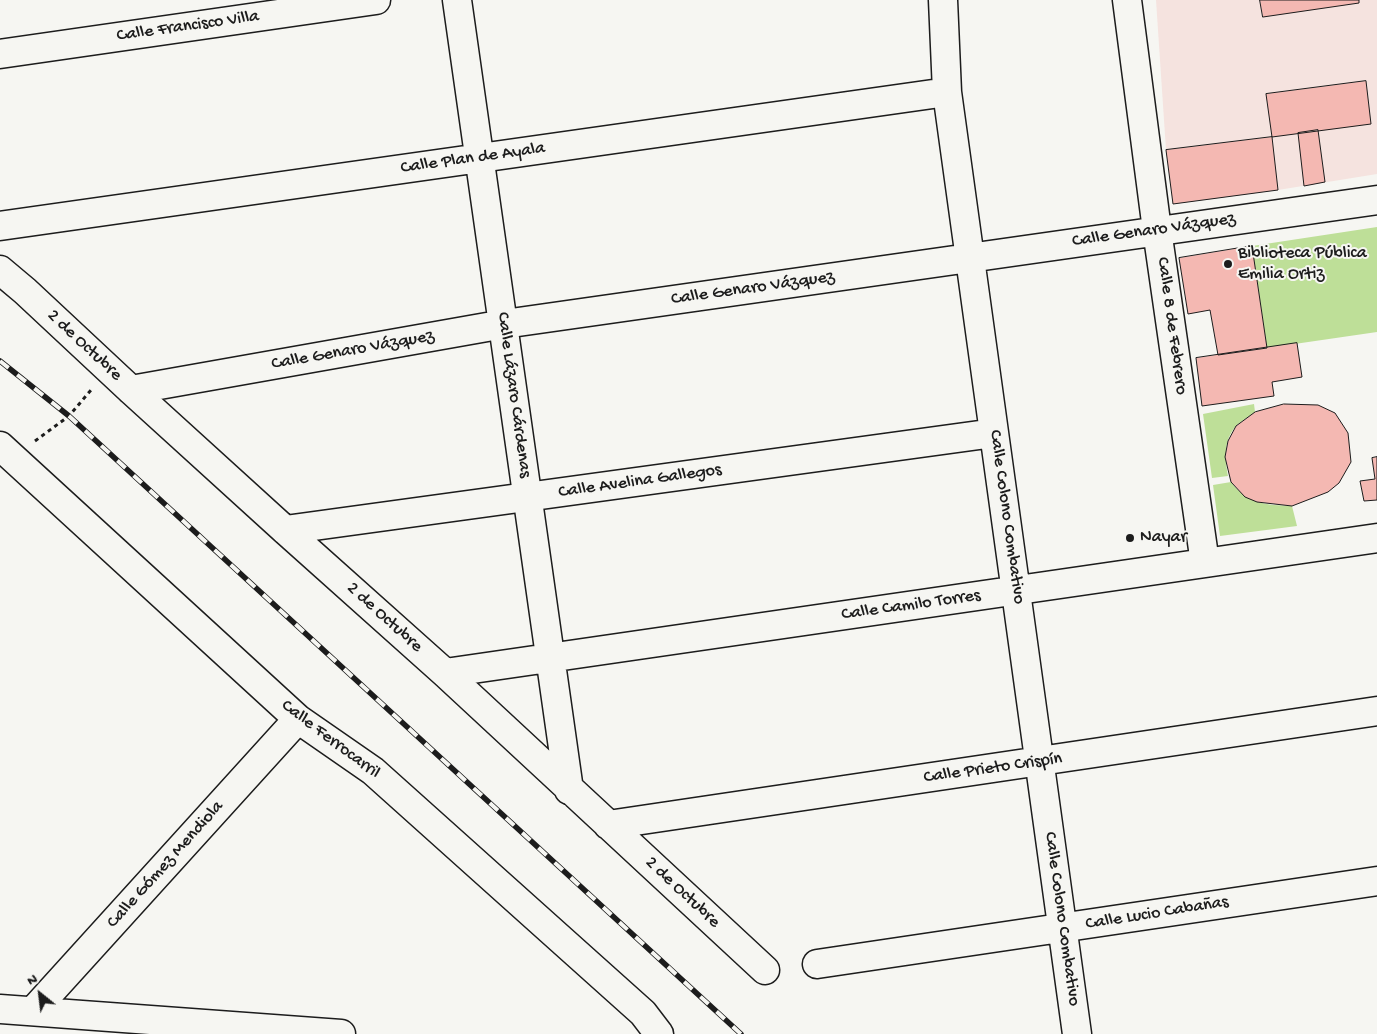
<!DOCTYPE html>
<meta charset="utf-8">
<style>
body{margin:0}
#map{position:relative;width:1377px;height:1034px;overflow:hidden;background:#f6f6f2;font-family:"Gochi Hand",sans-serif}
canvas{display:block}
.north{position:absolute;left:15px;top:969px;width:50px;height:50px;-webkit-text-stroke:4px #f6f6f2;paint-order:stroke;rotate:331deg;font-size:14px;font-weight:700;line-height:20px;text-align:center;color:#1c1c1c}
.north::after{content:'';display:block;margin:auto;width:18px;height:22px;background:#1c1c1c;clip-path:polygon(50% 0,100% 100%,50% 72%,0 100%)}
</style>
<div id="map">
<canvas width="1377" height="1034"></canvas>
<div class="north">N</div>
</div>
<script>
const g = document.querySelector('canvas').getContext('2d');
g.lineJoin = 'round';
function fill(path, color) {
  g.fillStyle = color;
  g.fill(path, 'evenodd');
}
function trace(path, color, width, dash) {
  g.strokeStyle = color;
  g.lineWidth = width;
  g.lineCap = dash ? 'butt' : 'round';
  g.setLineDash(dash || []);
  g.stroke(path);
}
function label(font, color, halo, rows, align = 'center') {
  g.font = font + ' "Gochi Hand",sans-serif';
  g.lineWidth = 4;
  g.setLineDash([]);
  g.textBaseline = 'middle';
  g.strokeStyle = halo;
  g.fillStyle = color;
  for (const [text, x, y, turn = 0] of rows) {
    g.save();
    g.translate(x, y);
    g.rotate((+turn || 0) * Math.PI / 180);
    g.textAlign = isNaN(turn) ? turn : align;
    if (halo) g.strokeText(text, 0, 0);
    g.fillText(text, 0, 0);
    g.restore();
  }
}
const built = new Path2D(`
 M 1156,0 L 1377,0 L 1377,174 L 1278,190 L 1173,204 L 1166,150 Z`);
const green = new Path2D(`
 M 1377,227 L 1377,332 L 1267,348 L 1252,246 Z
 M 1254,404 L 1255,412 C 1249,417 1241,421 1236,426 C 1223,441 1225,458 1228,476 L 1212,478 L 1203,414 Z
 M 1231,482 C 1248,504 1266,505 1292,506 L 1297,526 L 1220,536 L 1213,485 Z`);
const building = new Path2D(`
 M 1260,0 L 1359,0 L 1359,3 L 1263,17 Z
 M 1366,81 L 1371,124 L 1272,137 L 1266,94 Z
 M 1318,130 L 1325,182 L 1304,186 L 1298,133 Z
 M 1272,137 L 1278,190 L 1173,204 L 1166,150 Z
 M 1252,246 L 1267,348 L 1218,355 L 1210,310 L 1188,314 L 1179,258 Z
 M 1297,343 L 1302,377 L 1272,382 L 1274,396 L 1202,406 L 1196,358 Z
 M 1284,404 L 1318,405 L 1335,413 L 1348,433 L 1351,462 L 1339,483 L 1328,492 L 1292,506 L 1257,502 L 1245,497 L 1231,482 L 1225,457 L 1228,441 L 1236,426 L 1255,412 Z
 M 1377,457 L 1377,500 L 1364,501 L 1360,481 L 1375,479 L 1372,458 Z`);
const path = new Path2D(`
 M 35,441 L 69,416 L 91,390`);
const minor = new Path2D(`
 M 457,0 L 569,790
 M 943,0 L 947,92 L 1077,1034
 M 1127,0 L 1157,230 L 1205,563
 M 0,54 L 376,0
 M 0,226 L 947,92
 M 0,270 L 25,291 L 131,390 L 285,530 L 445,673 L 765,970
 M 131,390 L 504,324 L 1377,200
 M 0,446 L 298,719 L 373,771 L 643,1013 L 659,1034
 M 285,530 L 994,433
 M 445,673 L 1377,538
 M 608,825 L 1377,711
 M 817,964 L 1377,881
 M 0,1009 L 341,1034
 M 34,1010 L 298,719`);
const rail = new Path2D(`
 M 0,361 L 69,416 L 741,1034`);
const markers = [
 [1228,264,5,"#1c1c1c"],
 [1130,538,5,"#1c1c1c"]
];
const streetNames = [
 ["Calle Francisco Villa",188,27,-8],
 ["Calle Plan de Ayala",473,159,-8],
 ["Calle Genaro Vázquez",1154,231,-8],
 ["Calle Genaro Vázquez",753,289,-8],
 ["Calle 8 de Febrero",1171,326,82],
 ["2 de Octubre",84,346,43],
 ["Calle Genaro Vázquez",353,351,-10],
 ["Calle Lázaro Cárdenas",513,395,82],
 ["Calle Avelina Gallegos",640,482,-8],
 ["Calle Colono Combativo",1006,517,82],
 ["Calle Camilo Torres",911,606,-8],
 ["2 de Octubre",384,618,42],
 ["Calle Ferrocarril",330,740,37],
 ["Calle Prieto Crispín",993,769,-8],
 ["Calle Gómez Mendiola",166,865,-48],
 ["2 de Octubre",682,893,43],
 ["Calle Lucio Cabañas",1157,914,-9],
 ["Calle Colono Combativo",1061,919,82]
];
const poiNames = [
 ["Biblioteca Pública",1238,254],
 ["Emilia Ortiz",1238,275],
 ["Nayar",1140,538]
];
fill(built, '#f5e3df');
fill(green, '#bedf98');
fill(building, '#f4b8b2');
trace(building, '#1c1c1c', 1);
trace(minor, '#1c1c1c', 31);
trace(path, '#1c1c1c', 3, [4, 4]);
trace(minor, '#f6f6f2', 28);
trace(rail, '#1c1c1c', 5.5);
trace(rail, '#f6f6f2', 4, [11]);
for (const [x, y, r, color] of markers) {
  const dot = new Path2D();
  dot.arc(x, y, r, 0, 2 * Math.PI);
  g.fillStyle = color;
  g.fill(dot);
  trace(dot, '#f6f6f2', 2);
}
label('18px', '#1c1c1c', '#f6f6f2', streetNames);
label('18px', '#1c1c1c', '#f6f6f2', poiNames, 'left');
</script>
